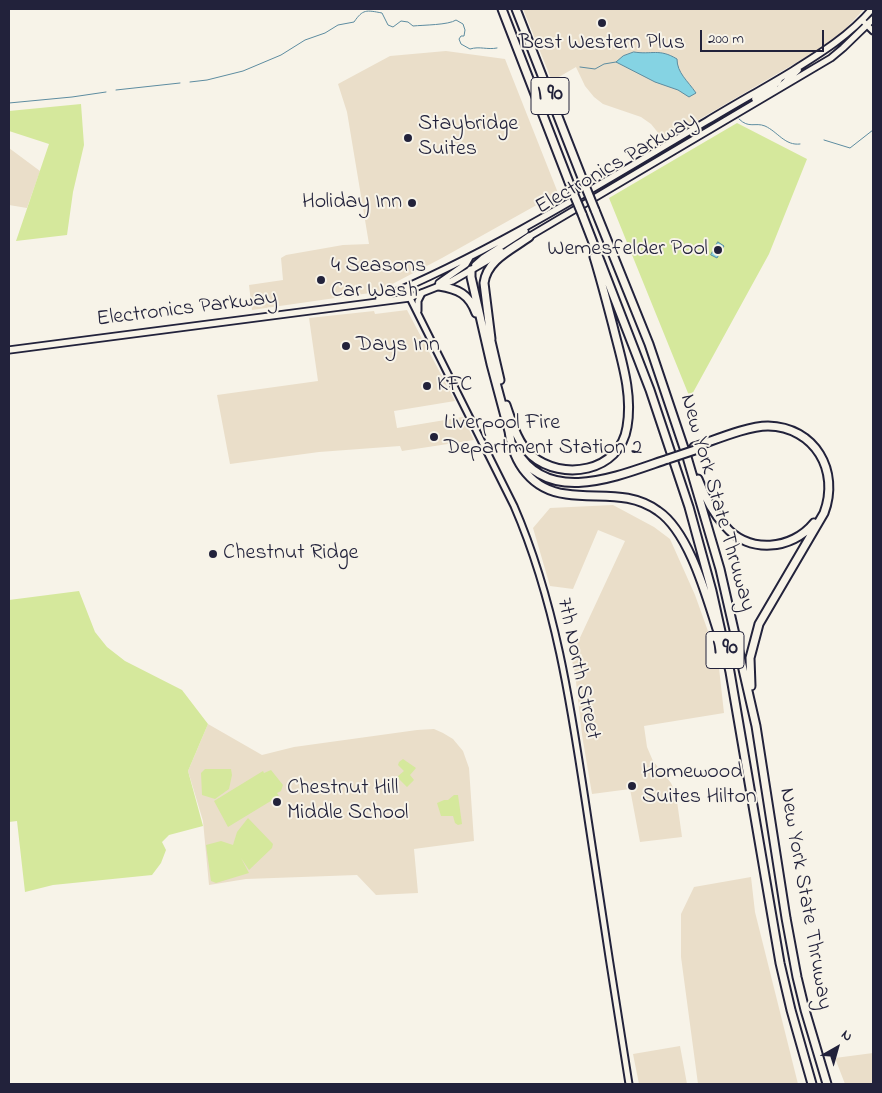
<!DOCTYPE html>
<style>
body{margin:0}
#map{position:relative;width:882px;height:1093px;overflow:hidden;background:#f7f3e8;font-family:"Indie Flower",sans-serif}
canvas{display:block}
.frame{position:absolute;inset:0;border:10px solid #22223b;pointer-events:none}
.north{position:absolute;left:812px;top:1023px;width:50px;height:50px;-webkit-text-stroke:4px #f7f3e8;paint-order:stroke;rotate:38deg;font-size:14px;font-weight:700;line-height:20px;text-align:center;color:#22223b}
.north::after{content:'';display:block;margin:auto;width:18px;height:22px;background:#22223b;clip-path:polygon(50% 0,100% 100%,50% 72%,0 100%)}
.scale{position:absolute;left:700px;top:30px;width:124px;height:22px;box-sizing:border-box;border:2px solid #22223b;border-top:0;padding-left:6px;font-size:15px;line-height:18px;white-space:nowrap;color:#22223b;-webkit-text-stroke:4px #f7f3e8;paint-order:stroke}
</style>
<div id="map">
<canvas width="882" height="1093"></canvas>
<div class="frame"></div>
<div class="north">N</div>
<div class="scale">200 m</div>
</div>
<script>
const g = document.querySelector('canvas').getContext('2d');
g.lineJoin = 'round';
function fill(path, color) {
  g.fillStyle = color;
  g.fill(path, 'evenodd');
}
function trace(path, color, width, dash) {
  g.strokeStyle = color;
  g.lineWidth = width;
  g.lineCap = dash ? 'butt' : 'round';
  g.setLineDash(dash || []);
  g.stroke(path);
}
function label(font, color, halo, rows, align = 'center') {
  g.font = font + ' "Indie Flower",sans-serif';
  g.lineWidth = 4;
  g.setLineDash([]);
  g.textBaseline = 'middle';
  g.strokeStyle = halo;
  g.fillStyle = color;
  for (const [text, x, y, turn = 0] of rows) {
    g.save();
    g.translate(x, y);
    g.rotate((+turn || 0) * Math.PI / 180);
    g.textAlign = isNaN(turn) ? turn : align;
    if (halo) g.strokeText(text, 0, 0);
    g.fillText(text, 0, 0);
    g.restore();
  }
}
const built = new Path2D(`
 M 523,9 L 864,9 L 841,34 L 818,50 L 664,140 L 651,124 L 641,117 L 603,104 L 594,97 L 585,86 L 576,67 L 552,81 Z
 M 446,51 L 505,59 L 558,193 L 442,258 L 377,292 L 252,310 L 249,285 L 283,280 L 281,258 L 286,255 L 343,245 L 369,244 L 347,112 L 338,84 L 390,56 Z
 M 9,148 L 40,171 L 27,208 L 9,205 Z
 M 407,310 L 455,401 L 394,411 L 397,428 L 463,417 L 474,440 L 402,451 L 400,446 L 319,452 L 230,464 L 217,395 L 318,381 L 309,318 L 374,311 L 375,314 Z
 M 613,505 L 654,527 L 670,539 L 695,595 L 718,659 L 724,713 L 644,726 L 647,747 L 653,761 L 671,783 L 676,794 L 682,837 L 640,842 L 630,789 L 592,794 L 582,735 L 575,673 L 571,657 L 625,541 L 598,530 L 573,589 L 550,586 L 533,528 L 550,508 Z
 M 208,724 L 262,755 L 294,747 L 417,730 L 434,729 L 443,733 L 453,739 L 463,751 L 469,768 L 474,841 L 414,849 L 418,893 L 376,895 L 357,875 L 246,879 L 209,885 L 203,821 L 188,771 Z
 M 751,877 L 755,912 L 798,1084 L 698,1084 L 681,957 L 681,914 L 694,887 Z
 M 680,1046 L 687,1084 L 639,1084 L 633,1054 Z
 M 873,1053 L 873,1084 L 845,1084 L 835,1058 Z`);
const green = new Path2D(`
 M 81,104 L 84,145 L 73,192 L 67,235 L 16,241 L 49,144 L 9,131 L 9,111 Z
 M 737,123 L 807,159 L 769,254 L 690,398 L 609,198 Z
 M 79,591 L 95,632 L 107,647 L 125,661 L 182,690 L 208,724 L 188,771 L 203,826 L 169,835 L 162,842 L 166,850 L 161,863 L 152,875 L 53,885 L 25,892 L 17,821 L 9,822 L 9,600 Z
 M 403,759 L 416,768 L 410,775 L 414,780 L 407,787 L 397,777 L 404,771 L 398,765 L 399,762 Z
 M 205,769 L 231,769 L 232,775 L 229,789 L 215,799 L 202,795 L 201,773 Z
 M 271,770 L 283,785 L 281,791 L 277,793 L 279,796 L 228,827 L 214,801 L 263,771 L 264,773 Z
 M 454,795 L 458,795 L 462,824 L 458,825 L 455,823 L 453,816 L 441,816 L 437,803 L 444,800 L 448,800 Z
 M 248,818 L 273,844 L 272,848 L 249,870 L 241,858 L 249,873 L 216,883 L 211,881 L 206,845 L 221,841 L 233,845 L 237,832 Z`);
const water = new Path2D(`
 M 634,52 C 652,55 659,48 677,59 C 677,73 688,81 696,93 L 689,97 L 678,90 L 655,82 L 616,62 L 623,56 Z
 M 718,242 L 724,246 L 717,258 L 711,255 Z`);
const stream = new Path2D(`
 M 580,67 L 595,69 L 604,64 L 616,62
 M 190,82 L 207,80 L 243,71 L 281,55 L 305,40 L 325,33 L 338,25 L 354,22 C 363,9 366,10 382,13 L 388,25 L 393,27 L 401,21 L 408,22 L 413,26 C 423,25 449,25 456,20 L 463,24 L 465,30 L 464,36 L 461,36 L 459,39 L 461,44 L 470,49 C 480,46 487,50 497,48
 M 116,90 L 180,83
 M 9,103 L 72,97 L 106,92
 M 739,119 C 749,129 755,122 765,126 C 778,132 785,146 800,144
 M 824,140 L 850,148 L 873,130`);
const tertiary = new Path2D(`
 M 864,22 L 873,31
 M 405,288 L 514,506 C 557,605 572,713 588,819 C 601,907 615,996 629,1084
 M 418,311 L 418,301 L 422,293`);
const secondary = new Path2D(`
 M 781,86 L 798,70
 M 755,99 L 775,85 L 779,80
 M 525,239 L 831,58 L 843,48 L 873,19
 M 475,265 L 483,258 L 525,231
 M 439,283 L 466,264 L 470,257
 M 379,299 C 494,251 600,184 707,121 C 735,104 764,88 792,71 C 821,53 850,35 872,9
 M 9,350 L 409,298 L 452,281 L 502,252`);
const motorway = new Path2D(`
 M 502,9 L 572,190
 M 516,9 L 584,183
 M 595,210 L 649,344 L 687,457 L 720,569 L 756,726 L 786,918 L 797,977 L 805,1010 L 827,1084
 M 582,214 L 650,390 L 689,507 L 712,591 L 730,672 L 780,963 L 791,1010 L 812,1084
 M 471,270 L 471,277 L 491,364 L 510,435
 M 439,286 C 458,289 469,294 476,313
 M 490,337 L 500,380
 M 491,339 L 484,283 C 487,260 511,250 529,237
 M 506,405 C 512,422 517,442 531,455 C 562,482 620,472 627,427 C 633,393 621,359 613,326 C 607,303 601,280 594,257
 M 509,431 C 513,463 532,490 566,494 C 598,499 629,490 658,511 C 689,532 706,595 717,629
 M 694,447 C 715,440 747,426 768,426 C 815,427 840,471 824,513 L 759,624 L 750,658 L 751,686
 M 516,450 C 549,507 620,475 668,459
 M 698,479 C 704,495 713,513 725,526 C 749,554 792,550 814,523`);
const motorwayBridge = new Path2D(`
 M 584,183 L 595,210
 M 572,190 L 582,214
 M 668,459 L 695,450`);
const markers = [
 [602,23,5,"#22223b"],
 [408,138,5,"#22223b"],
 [412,203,5,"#22223b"],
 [718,250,5,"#22223b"],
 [321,280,5,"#22223b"],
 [346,346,5,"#22223b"],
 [427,386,5,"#22223b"],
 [434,437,5,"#22223b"],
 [213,554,5,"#22223b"],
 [632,786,5,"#22223b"],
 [277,802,5,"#22223b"]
];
const shields = [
 [550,96,38],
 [725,650,38]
];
const shieldNames = [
 ["I 90",550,96],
 ["I 90",725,650]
];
const poiNames = [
 ["Best Western Plus",602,44,"center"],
 ["Staybridge",418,125],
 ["Suites",418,150],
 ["Holiday Inn",402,203,"right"],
 ["Wemesfelder Pool",708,250,"right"],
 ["4 Seasons",331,267],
 ["Car Wash",331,292],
 ["Days Inn",356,346],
 ["KFC",437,386],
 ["Liverpool Fire",444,424],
 ["Department Station 2",444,449],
 ["Chestnut Ridge",223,554],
 ["Homewood",642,773],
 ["Suites Hilton",642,798],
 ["Chestnut Hill",287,789],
 ["Middle School",287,814]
];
const streetNames = [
 ["Electronics Parkway",617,165,-30],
 ["Electronics Parkway",187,310,-7],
 ["New York State Thruway",716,503,74],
 ["7th North Street",577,669,78],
 ["New York State Thruway",804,899,80]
];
fill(built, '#eadec9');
fill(green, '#d5e89c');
fill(water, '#85d3e3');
trace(water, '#5d8ca0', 1);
trace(stream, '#5d8ca0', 1);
trace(tertiary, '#22223b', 9);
trace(secondary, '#22223b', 9);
trace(motorway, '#22223b', 11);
trace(tertiary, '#f7f3e8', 5);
trace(secondary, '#f7f3e8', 5.5);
trace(motorway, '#f7f3e8', 7);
trace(motorwayBridge, '#22223b', 11, []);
trace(motorwayBridge, '#f7f3e8', 7);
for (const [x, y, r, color] of markers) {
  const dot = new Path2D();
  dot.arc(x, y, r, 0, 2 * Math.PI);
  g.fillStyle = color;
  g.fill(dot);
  trace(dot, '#f7f3e8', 2);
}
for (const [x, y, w] of shields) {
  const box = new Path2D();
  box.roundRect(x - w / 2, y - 18.5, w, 37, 4);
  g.fillStyle = '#f7f3e8';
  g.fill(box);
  trace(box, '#22223b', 1);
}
label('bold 21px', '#22223b', null, shieldNames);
label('22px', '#22223b', '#f7f3e8', poiNames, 'left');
label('22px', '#22223b', '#f7f3e8', streetNames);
</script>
